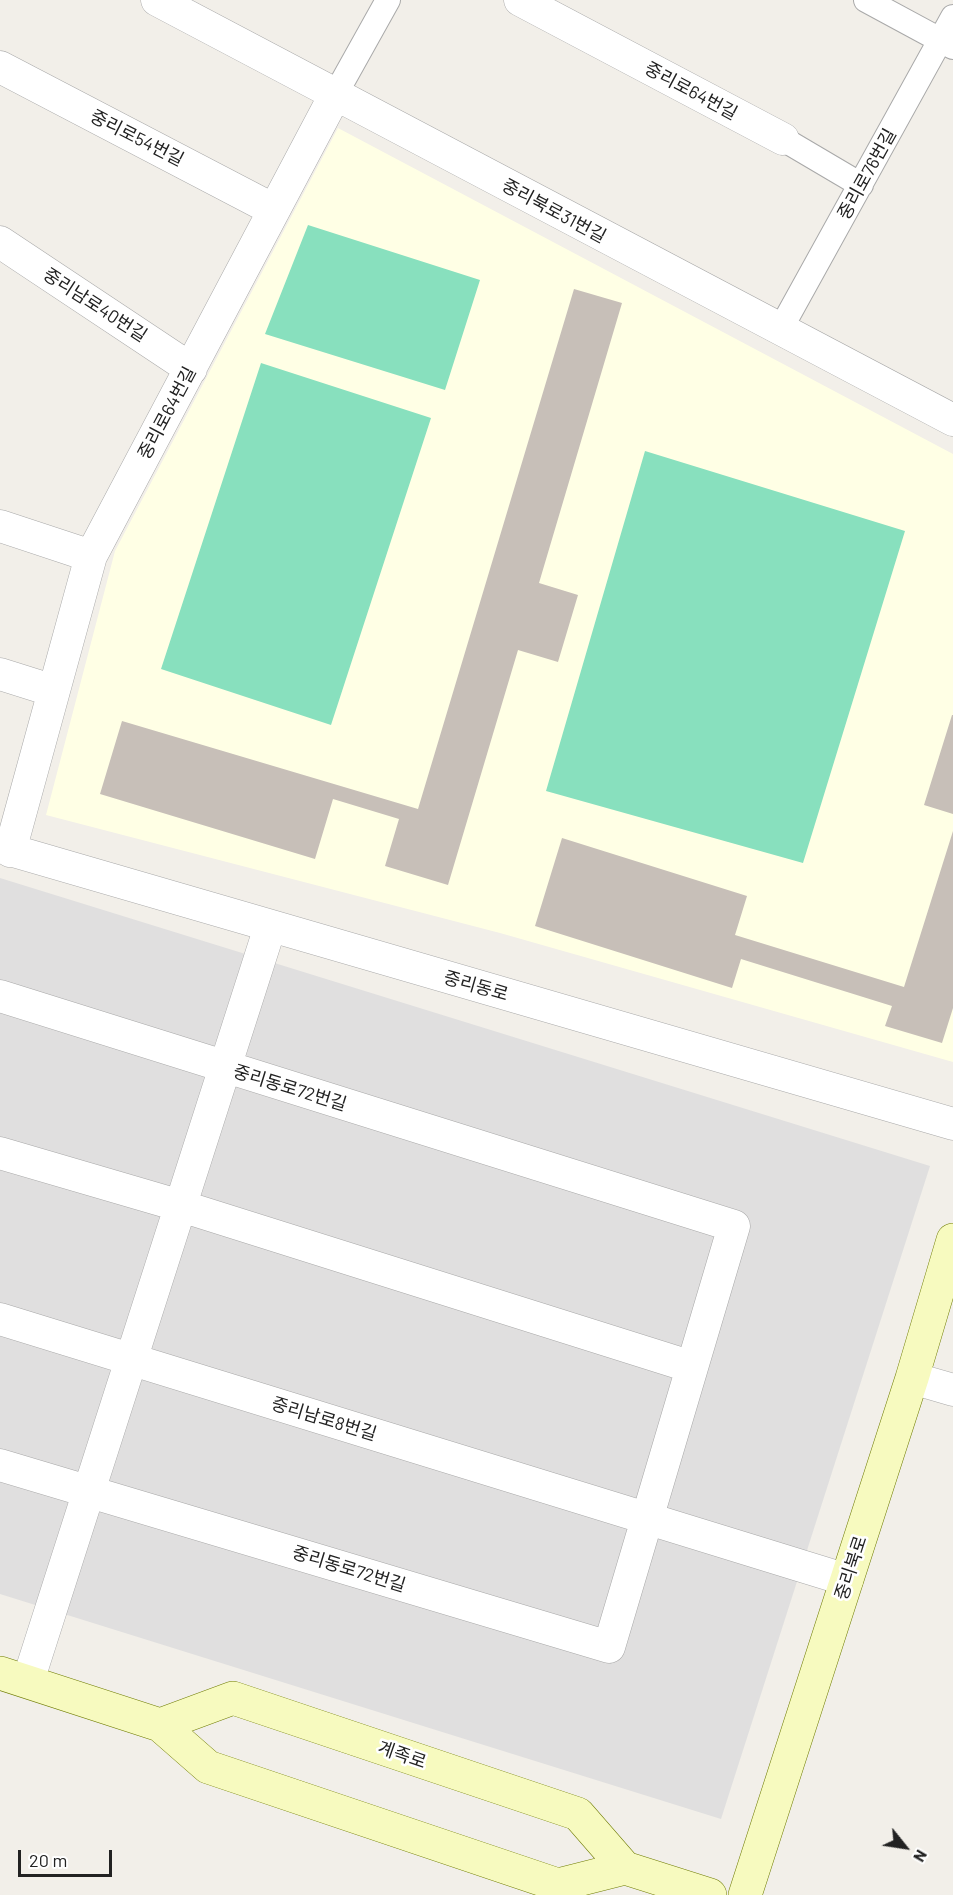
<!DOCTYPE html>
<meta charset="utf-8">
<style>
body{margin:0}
#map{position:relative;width:953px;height:1895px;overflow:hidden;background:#f2efe9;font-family:Barlow,sans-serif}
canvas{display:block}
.north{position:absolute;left:875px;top:1817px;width:60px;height:60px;-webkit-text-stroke:4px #fff;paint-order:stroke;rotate:120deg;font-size:16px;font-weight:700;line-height:24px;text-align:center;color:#222}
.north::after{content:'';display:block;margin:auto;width:21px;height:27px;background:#222;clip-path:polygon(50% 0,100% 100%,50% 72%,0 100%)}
.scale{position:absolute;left:18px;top:1850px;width:94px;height:27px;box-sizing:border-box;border:3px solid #222;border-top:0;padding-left:8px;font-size:18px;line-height:21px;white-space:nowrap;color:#222;-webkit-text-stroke:4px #fff;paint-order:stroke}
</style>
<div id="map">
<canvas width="953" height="1895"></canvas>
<div class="north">N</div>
<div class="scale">20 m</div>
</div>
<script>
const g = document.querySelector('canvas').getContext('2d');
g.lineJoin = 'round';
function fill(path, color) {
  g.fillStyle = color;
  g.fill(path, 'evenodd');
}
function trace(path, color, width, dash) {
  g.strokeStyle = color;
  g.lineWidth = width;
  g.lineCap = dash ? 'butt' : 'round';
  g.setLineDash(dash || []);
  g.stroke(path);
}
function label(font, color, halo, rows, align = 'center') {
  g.font = font + ' Barlow,"Noto Sans KR",sans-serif';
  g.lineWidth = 5;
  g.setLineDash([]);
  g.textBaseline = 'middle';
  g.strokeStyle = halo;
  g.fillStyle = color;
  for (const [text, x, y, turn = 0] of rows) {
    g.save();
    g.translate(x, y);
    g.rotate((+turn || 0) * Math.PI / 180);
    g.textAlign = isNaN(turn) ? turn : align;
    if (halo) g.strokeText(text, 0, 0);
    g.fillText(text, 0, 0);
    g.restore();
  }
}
const residential = new Path2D(`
 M 0,878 L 930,1166 L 721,1819 L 0,1594 Z`);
const education = new Path2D(`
 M 338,128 L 953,454 L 953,1062 L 500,933 L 46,815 L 115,551 Z`);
const pitch = new Path2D(`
 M 308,225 L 480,280 L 445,390 L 265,334 Z
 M 261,363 L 431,418 L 331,725 L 161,669 Z
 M 645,451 L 905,531 L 803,863 L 546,791 Z`);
const building = new Path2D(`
 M 574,289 L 622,303 L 539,583 L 578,595 L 558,662 L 518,650 L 448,885 L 385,866 L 399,819 L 333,799 L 315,859 L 100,794 L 122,721 L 418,809 Z
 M 952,715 L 953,715 L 953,814 L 924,805 Z
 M 953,831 L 953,1008 L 942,1043 L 885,1026 L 892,1006 L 741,959 L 732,988 L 535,926 L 562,838 L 747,896 L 735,935 L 904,987 Z`);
const pedestrian = new Path2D(`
 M 866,0 L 953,47
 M 335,95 L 388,0
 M 783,139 L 861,185
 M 780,330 L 953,17`);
const minor = new Path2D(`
 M 157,0 L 953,420
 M 520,0 L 783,139
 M 0,67 L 274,210
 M 0,242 L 191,369
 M 0,526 L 91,556
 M 0,674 L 54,691
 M 0,847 L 953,1124
 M 10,851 L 91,556 L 335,95
 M 0,996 L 734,1226 L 609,1647 L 0,1465
 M 0,1153 L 181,1206 L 692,1367
 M 0,1319 L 847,1580
 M 912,1378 L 953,1390
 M 28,1681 L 270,927`);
const secondary = new Path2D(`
 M 0,1673 L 160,1725 L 208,1767 L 558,1885 L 625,1868
 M 160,1725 L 233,1698 L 578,1814 L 625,1868 L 710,1895
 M 745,1895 L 912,1378 L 953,1240`);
const streetNames = [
 ["중리로64번길",691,91,28],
 ["중리로54번길",137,138,27],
 ["중리로76번길",867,174,-61],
 ["중리북로31번길",554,211,28],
 ["중리남로40번길",95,305,33],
 ["중리로64번길",167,413,-62],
 ["중리동로",476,986,16],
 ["중리동로72번길",290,1088,17],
 ["중리남로8번길",324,1419,17],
 ["중리북로",851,1568,-72],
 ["중리동로72번길",349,1569,17],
 ["계족로",402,1755,19]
];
fill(residential, '#e0dfdf');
fill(education, '#ffffe5');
fill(pitch, '#88e0be');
fill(building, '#c7bfb8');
trace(pedestrian, '#a9a9a9', 26);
trace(minor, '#a9a9a9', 33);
trace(secondary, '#707d05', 34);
trace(pedestrian, '#fff', 24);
trace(minor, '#fff', 32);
trace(secondary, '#f7fabf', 33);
label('18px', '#222', '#fff', streetNames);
</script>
